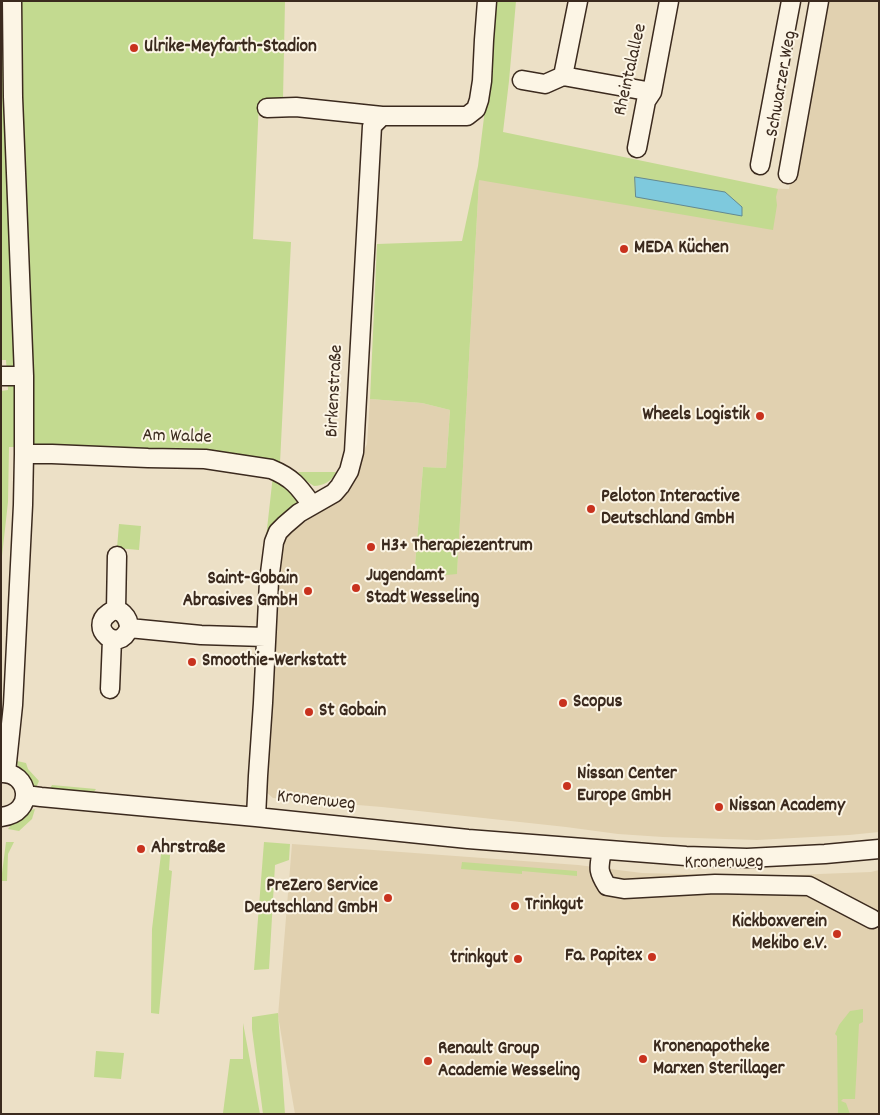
<!DOCTYPE html>
<meta charset="utf-8">
<style>
body{margin:0}
#map{position:relative;width:880px;height:1115px;overflow:hidden;background:#ece0c6;font-family:Dekko,sans-serif}
canvas{display:block}
.frame{position:absolute;inset:0;border:2px solid #3b2a1e;pointer-events:none}
</style>
<div id="map">
<canvas width="880" height="1115"></canvas>
<div class="frame"></div>
</div>
<script>
const g = document.querySelector('canvas').getContext('2d');
g.lineJoin = 'round';
function fill(path, color) {
  g.fillStyle = color;
  g.fill(path, 'evenodd');
}
function trace(path, color, width, dash) {
  g.strokeStyle = color;
  g.lineWidth = width;
  g.lineCap = dash ? 'butt' : 'round';
  g.setLineDash(dash || []);
  g.stroke(path);
}
function label(font, color, halo, rows, align = 'center') {
  g.font = font + ' Dekko,sans-serif';
  g.lineWidth = 4;
  g.setLineDash([]);
  g.textBaseline = 'middle';
  g.strokeStyle = halo;
  g.fillStyle = color;
  for (const [text, x, y, turn = 0] of rows) {
    g.save();
    g.translate(x, y);
    g.rotate((+turn || 0) * Math.PI / 180);
    g.textAlign = isNaN(turn) ? turn : align;
    if (halo) g.strokeText(text, 0, 0);
    g.fillText(text, 0, 0);
    g.restore();
  }
}
const built = new Path2D(`
 M 822,1 L 879,1 L 879,832 L 849,835 L 757,840 L 663,837 L 618,834 L 566,827 L 382,807 L 273,798 L 266,792 L 275,594 L 280,555 L 284,541 L 296,528 L 341,498 L 367,444 L 370,399 L 422,403 L 450,410 L 446,468 L 423,467 L 414,578 L 457,573 L 479,180 L 789,189 Z
 M 292,844 L 578,865 L 642,873 L 767,876 L 871,872 L 879,870 L 879,1114 L 295,1114 L 278,1016 Z`);
const green = new Path2D(`
 M 1,1 L 285,1 L 283,99 L 259,101 L 253,239 L 291,242 L 280,463 L 264,458 L 39,447 L 9,447 L 8,502 L 1,565 L 1,391 L 8,390 L 6,360 L 1,360 Z
 M 491,1 L 516,1 L 509,81 L 503,132 L 778,189 L 776,197 L 777,205 L 773,230 L 479,180 L 457,574 L 414,578 L 423,467 L 446,468 L 450,410 L 422,403 L 370,399 L 377,244 L 462,241 L 478,166 L 487,93 Z
 M 298,472 L 336,472 C 332,481 323,486 314,486 L 306,481 Z
 M 273,475 L 297,496 L 297,501 L 295,506 L 266,538 Z
 M 119,524 L 141,526 L 139,550 L 117,548 Z
 M 17,761 L 26,763 L 28,769 L 39,781 L 36,788 L 31,785 L 18,768 Z
 M 52,785 L 96,789 L 93,793 L 49,790 Z
 M 35,809 L 32,819 L 19,831 L 8,829 C 15,819 22,811 35,809 Z
 M 6,842 L 14,842 L 8,854 L 7,881 L 1,881 Z
 M 264,842 L 290,844 L 289,860 L 275,865 L 269,969 L 254,970 Z
 M 161,854 L 170,855 L 169,870 L 172,871 L 159,1014 L 151,1013 L 152,929 Z
 M 462,862 L 577,871 L 577,876 L 522,871 L 522,874 L 461,869 Z
 M 863,1009 L 863,1022 L 859,1024 L 855,1099 L 843,1099 L 841,1101 L 846,1103 L 850,1114 L 838,1114 L 837,1036 L 835,1034 L 839,1025 L 850,1011 Z
 M 278,1013 L 285,1114 L 263,1114 L 252,1029 L 252,1017 Z
 M 243,1023 L 260,1114 L 243,1114 L 243,1113 L 237,1114 L 204,1114 L 223,1113 L 230,1059 L 243,1059 Z
 M 96,1051 L 124,1053 L 121,1079 L 94,1077 Z`);
const water = new Path2D(`
 M 635,177 L 725,192 L 742,207 L 742,216 L 636,197 Z`);
const minor = new Path2D(`
 M 578,1 L 563,76 L 652,92
 M 522,80 L 545,84 L 563,76
 M 267,108 L 296,107 L 382,116 L 467,116 L 476,109 L 479,100 L 482,81 L 484,40 L 487,1
 M 637,148 L 646,101 L 652,92 L 669,1
 M 760,165 L 791,1
 M 788,174 L 819,1
 M 1,376 L 24,376
 M 24,454 L 52,454 L 148,458 L 205,459 L 271,469 C 293,478 299,487 312,505
 M 116,610 L 117,556
 M 129,628 C 129,618 120,605 109,613 C 87,628 119,655 129,628 L 201,635 L 265,637
 M 110,689 L 112,639
 M 6,772 L 13,705 L 23,505 L 24,454 L 24,376 L 13,97 L 12,1
 M 1,773 C 29,771 37,813 1,817
 M 25,795 L 41,797 L 256,817 L 468,839 L 686,856 L 747,858 L 825,854 L 879,849
 M 256,817 L 258,776 L 263,703 L 269,581 L 274,542 L 278,532 L 285,525 L 299,513 L 334,493 L 340,486 L 349,471 L 354,452 L 372,126 L 382,116
 M 602,850 C 599,868 597,870 607,886 L 624,889 L 715,884 L 809,886 L 872,919`);
const markers = [
 [134,48,5,"#c8321e"],
 [624,249,5,"#c8321e"],
 [760,416,5,"#c8321e"],
 [591,509,5,"#c8321e"],
 [371,547,5,"#c8321e"],
 [356,588,5,"#c8321e"],
 [308,591,5,"#c8321e"],
 [192,662,5,"#c8321e"],
 [563,703,5,"#c8321e"],
 [309,712,5,"#c8321e"],
 [567,786,5,"#c8321e"],
 [719,807,5,"#c8321e"],
 [141,849,5,"#c8321e"],
 [388,898,5,"#c8321e"],
 [515,906,5,"#c8321e"],
 [837,934,5,"#c8321e"],
 [652,957,5,"#c8321e"],
 [518,959,5,"#c8321e"],
 [643,1059,5,"#c8321e"],
 [428,1061,5,"#c8321e"]
];
const poiNames = [
 ["Ulrike-Meyfarth-Stadion",144,48],
 ["MEDA Küchen",634,249],
 ["Wheels Logistik",750,416,"right"],
 ["Peloton Interactive",601,498],
 ["Deutschland GmbH",601,520],
 ["H3+ Therapiezentrum",381,547],
 ["Jugendamt",366,577],
 ["Stadt Wesseling",366,599],
 ["Saint-Gobain",298,580,"right"],
 ["Abrasives GmbH",298,602,"right"],
 ["Smoothie-Werkstatt",202,662],
 ["Scopus",573,703],
 ["St Gobain",319,712],
 ["Nissan Center",577,775],
 ["Europe GmbH",577,797],
 ["Nissan Academy",729,807],
 ["Ahrstraße",151,849],
 ["PreZero Service",378,887,"right"],
 ["Deutschland GmbH",378,909,"right"],
 ["Trinkgut",525,906],
 ["Kickboxverein",827,923,"right"],
 ["Mekibo e.V.",827,945,"right"],
 ["Fa. Papitex",642,957,"right"],
 ["trinkgut",508,959,"right"],
 ["Kronenapotheke",653,1048],
 ["Marxen Sterillager",653,1070],
 ["Renault Group",438,1050],
 ["Academie Wesseling",438,1072]
];
const streetNames = [
 ["Rheintalallee",632,70,-77],
 ["Schwarzer Weg",783,84,-80],
 ["Birkenstraße",336,391,-87],
 ["Am Walde",177,438,2],
 ["Kronenweg",316,802,6],
 ["Kronenweg",724,864,-1]
];
fill(built, '#e1d1b0');
fill(green, '#c3da90');
fill(water, '#7ec9dd');
trace(water, '#638991', 1);
trace(minor, '#3b2a1e', 21);
trace(minor, '#fcf5e5', 18);
for (const [x, y, r, color] of markers) {
  const dot = new Path2D();
  dot.arc(x, y, r, 0, 2 * Math.PI);
  g.fillStyle = color;
  g.fill(dot);
  trace(dot, '#fcf5e5', 2);
}
label('bold 19px', '#3b2a1e', '#fcf5e5', poiNames, 'left');
label('19px', '#3b2a1e', '#fcf5e5', streetNames);
</script>
